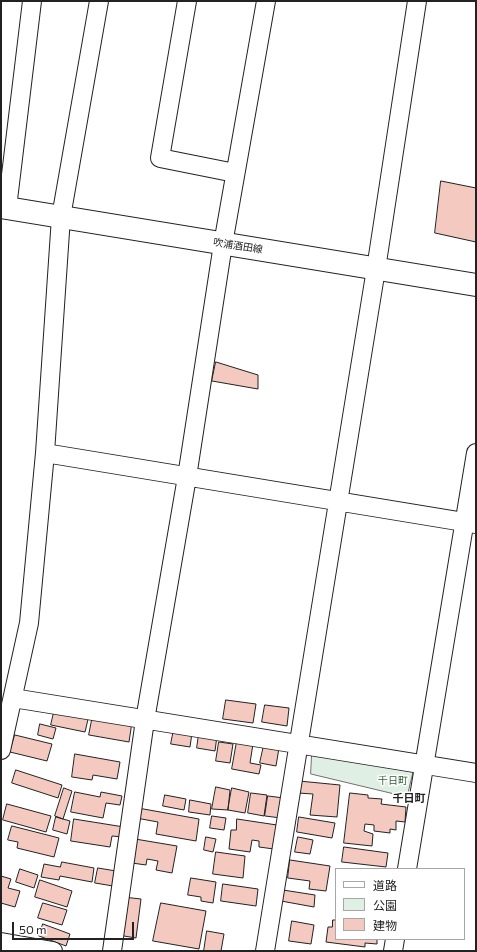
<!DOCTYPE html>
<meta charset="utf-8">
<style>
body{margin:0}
#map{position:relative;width:477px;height:952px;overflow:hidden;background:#fff;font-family:Commissioner,"Noto Sans JP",sans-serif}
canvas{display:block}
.frame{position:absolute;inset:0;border:2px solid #222;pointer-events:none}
.legend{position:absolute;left:335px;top:868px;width:130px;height:72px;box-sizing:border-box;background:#fff;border:1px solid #a7a7a7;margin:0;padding:5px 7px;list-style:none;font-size:12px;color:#222}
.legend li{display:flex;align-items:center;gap:8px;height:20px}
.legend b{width:20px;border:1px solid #a7a7a7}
.scale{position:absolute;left:12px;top:922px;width:122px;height:18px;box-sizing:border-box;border:2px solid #222;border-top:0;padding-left:5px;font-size:12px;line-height:14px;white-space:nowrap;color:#222;-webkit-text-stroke:3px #fff;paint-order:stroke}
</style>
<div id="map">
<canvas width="477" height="952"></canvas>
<div class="frame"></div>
<ul class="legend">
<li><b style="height:5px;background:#fff"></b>道路</li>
<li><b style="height:11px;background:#e0efe3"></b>公園</li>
<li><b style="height:11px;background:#f3c9c0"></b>建物</li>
</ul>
<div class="scale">50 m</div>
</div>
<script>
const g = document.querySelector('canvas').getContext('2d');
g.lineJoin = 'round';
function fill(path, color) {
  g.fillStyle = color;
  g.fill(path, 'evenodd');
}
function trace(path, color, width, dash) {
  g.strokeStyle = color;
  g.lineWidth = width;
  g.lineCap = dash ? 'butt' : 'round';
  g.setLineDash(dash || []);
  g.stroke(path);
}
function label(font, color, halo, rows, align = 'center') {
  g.font = font + ' Commissioner,"Noto Sans JP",sans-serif';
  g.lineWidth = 3;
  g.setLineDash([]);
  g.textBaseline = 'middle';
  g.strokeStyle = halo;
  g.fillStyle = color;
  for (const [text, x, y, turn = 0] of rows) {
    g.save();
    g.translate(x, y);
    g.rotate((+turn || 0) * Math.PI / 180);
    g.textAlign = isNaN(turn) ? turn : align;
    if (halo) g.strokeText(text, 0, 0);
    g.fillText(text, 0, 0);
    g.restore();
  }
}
const green = new Path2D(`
 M 312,754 L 413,772 L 407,797 L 311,774 Z`);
const building = new Path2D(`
 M 441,181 L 476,188 L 476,242 L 435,233 Z
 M 216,362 L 258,375 L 258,389 L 212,381 Z
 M 226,700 L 256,704 L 253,723 L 223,719 Z
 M 265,705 L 289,708 L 287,726 L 262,722 Z
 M 55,708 L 89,715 L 85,732 L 51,725 Z
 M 93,715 L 132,722 L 129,742 L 89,735 Z
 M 40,724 L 56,728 L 53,739 L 38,735 Z
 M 174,729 L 192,733 L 190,747 L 171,744 Z
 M 199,734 L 217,736 L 215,751 L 197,748 Z
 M 15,735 L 52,744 L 47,761 L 10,752 Z
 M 237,741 L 253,744 L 250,763 L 261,765 L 259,774 L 232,769 Z
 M 219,742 L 233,744 L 230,763 L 216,761 Z
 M 264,745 L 279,748 L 276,766 L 260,763 Z
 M 75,754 L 120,762 L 117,779 L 93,775 L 92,780 L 72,777 Z
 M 16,770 L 62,785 L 58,798 L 12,783 Z
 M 299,781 L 340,785 L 337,817 L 310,815 L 313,794 L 298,793 Z
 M 216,787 L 230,790 L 228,810 L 212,809 Z
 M 64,788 L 72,791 L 63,819 L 55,816 Z
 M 232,788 L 249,792 L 245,813 L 228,810 Z
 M 75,792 L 100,797 L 101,792 L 122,796 L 120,805 L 106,803 L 103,818 L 71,812 Z
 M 251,793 L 267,795 L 264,816 L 248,813 Z
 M 350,793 L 368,795 L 368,798 L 382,799 L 381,804 L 406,807 L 405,822 L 396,821 L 396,830 L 390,829 L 390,833 L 374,831 L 374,825 L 365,824 L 364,831 L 373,834 L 372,846 L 344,843 Z
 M 165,795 L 186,799 L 184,810 L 163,806 Z
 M 268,796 L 284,798 L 281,818 L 265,816 Z
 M 190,800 L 211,804 L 210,815 L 189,812 Z
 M 7,804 L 51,816 L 46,832 L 3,820 Z
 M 138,808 L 199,819 L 196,841 L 156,834 L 158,822 L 136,818 Z
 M 212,816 L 226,818 L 224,830 L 210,828 Z
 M 56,817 L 70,821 L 67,834 L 53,830 Z
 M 299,817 L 335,823 L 332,838 L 297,832 Z
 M 74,819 L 124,827 L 123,837 L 112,836 L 110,847 L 71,841 Z
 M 237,819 L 277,825 L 274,849 L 259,847 L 259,841 L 252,840 L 250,852 L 229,849 L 231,830 L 236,830 Z
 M 12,826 L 59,838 L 54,857 L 17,848 L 18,842 L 8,840 Z
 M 206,837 L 216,839 L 213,852 L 204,850 Z
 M 298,837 L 313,840 L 310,854 L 295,852 Z
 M 135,839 L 177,846 L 172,873 L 156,870 L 158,861 L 147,859 L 146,865 L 132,863 Z
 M 344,847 L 388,853 L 386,867 L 342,862 Z
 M 216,852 L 245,856 L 243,878 L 213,874 Z
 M 290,860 L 330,866 L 326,891 L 309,889 L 310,881 L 288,878 Z
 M 62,862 L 94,868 L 92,882 L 60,876 L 59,880 L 41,877 L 44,864 L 60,867 Z
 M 98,868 L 116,871 L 113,886 L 95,883 Z
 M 20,869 L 38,875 L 34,888 L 16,882 Z
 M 1,876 L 11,879 L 8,888 L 20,891 L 15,907 L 1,903 Z
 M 191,878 L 216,882 L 213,903 L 201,901 L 201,897 L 188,895 Z
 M 40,880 L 72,891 L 67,907 L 35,897 Z
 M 223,884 L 258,889 L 256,906 L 221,901 Z
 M 283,890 L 315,895 L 314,907 L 281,901 Z
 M 123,897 L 141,899 L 136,938 L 118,935 Z
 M 43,903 L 67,910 L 62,925 L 38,918 Z
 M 161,903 L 206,911 L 199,949 L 153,941 Z
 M 333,920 L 336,920 L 336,939 L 377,939 L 377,944 L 365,943 L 365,947 L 326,942 L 328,927 L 332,927 Z
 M 292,921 L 314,925 L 311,944 L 289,941 Z
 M 43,924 L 70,934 L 66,946 L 39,936 Z
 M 207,931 L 224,934 L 221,951 L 204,951 Z`);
const minor = new Path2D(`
 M 187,1 L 160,158 L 235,173
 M 7,208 L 32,1
 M 45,453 L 476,524
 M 13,698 L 476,773
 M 1,750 L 29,623 L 45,453 L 61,217 L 99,1
 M 407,869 L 476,453
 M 1,942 L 53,951
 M 112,951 L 145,720 L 187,477 L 223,244 L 266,1
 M 265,951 L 376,269 L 417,1
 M 393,951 L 395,939`);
const major = new Path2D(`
 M 1,207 L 476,285`);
const streetNames = [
 ["吹浦酒田線",238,246,9]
];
const parkNames = [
 ["千日町",393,781]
];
const neighbourhoodNames = [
 ["千日町",409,798]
];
fill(green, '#e0efe3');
trace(green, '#6f6f6f', 1);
fill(building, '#f3c9c0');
trace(building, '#222', 1);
trace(minor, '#222', 20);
trace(major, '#222', 24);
trace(minor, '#fff', 18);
trace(major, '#fff', 22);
label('10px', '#222', '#fff', streetNames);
label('10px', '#2f5e38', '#fff', parkNames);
label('bold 11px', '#222', '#fff', neighbourhoodNames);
</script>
